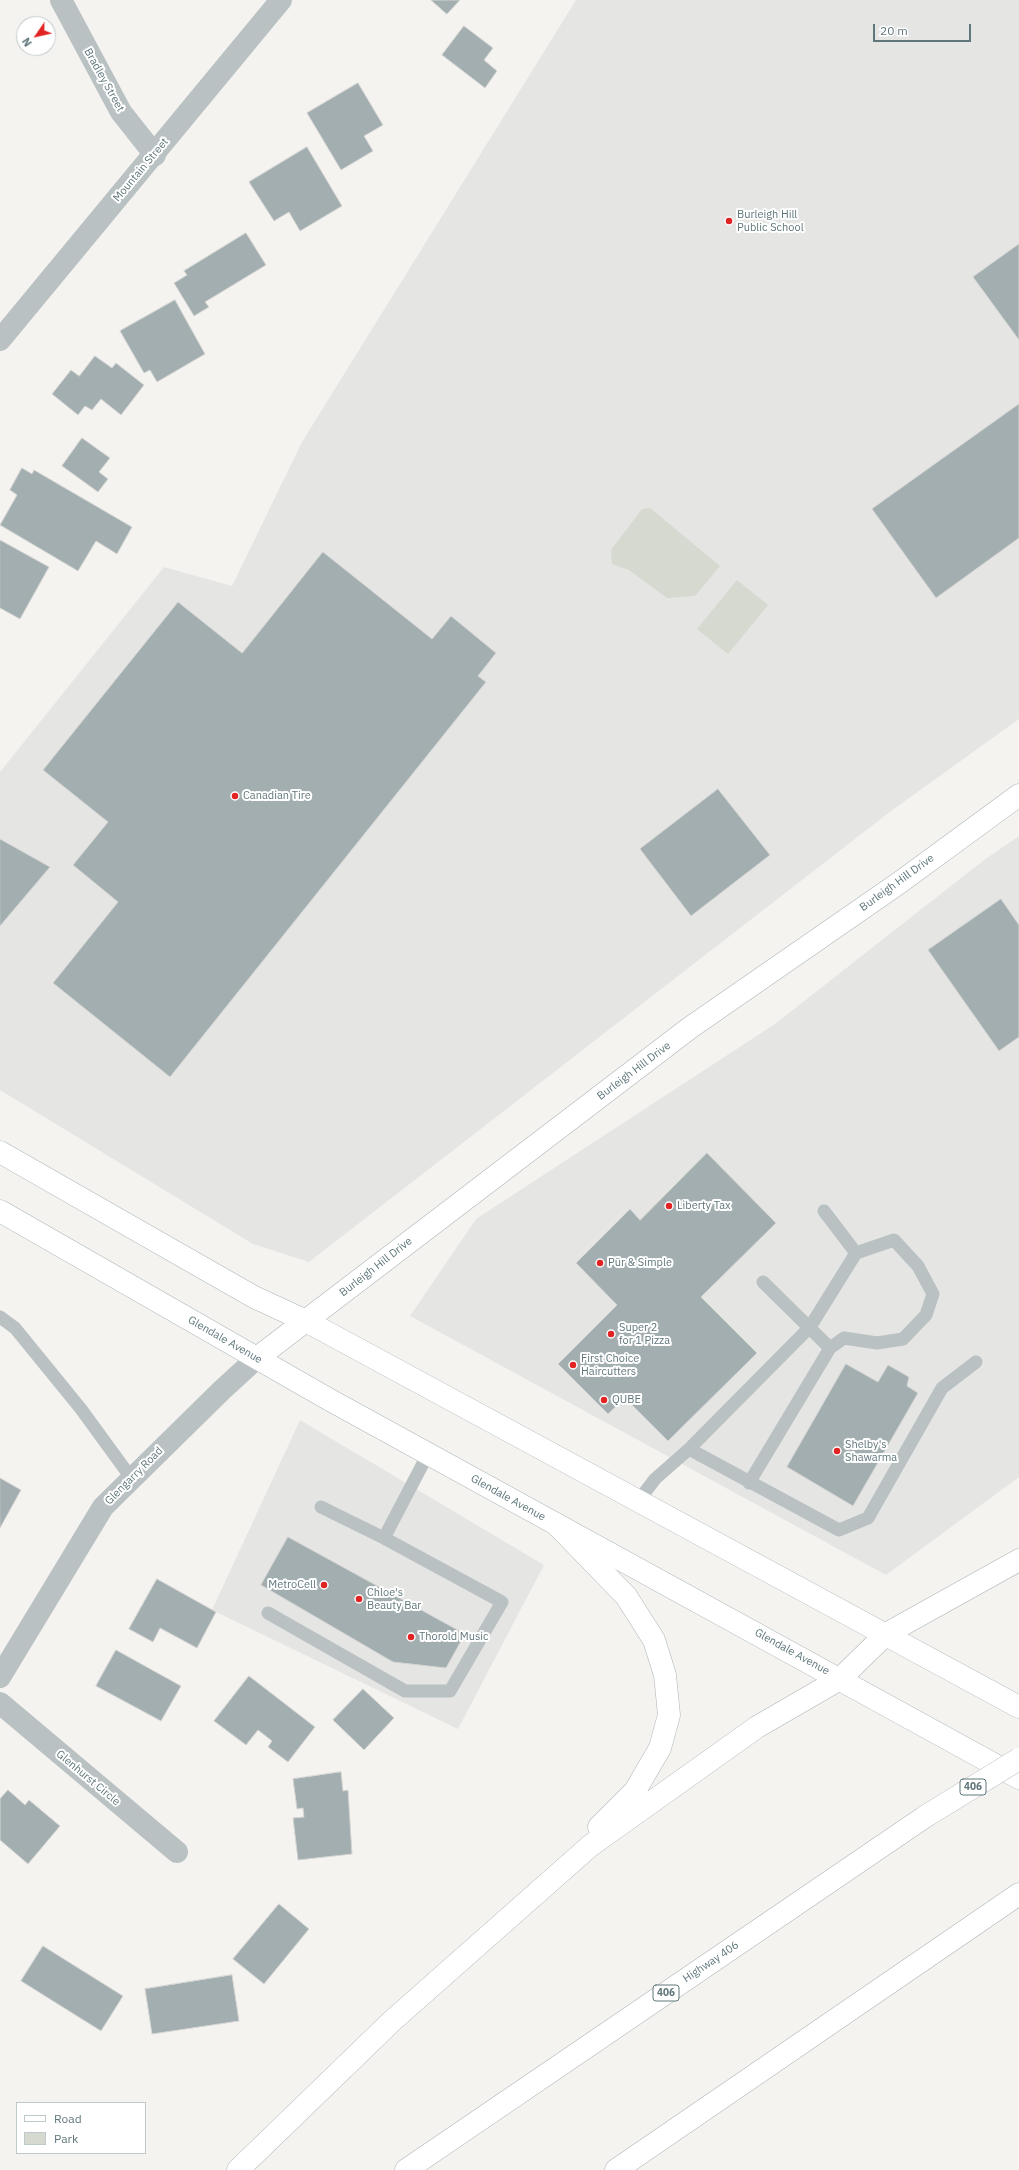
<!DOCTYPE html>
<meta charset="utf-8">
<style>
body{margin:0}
#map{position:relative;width:1019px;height:2170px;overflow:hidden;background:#f4f3f0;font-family:"IBM Plex Sans",sans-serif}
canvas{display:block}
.legend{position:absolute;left:16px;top:2102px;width:130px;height:52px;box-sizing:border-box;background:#fff;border:1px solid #bfc8ca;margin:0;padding:5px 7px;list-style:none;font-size:12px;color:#5f767b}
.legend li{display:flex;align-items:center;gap:8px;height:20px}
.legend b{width:20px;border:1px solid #bfc8ca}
.north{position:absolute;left:16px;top:16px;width:40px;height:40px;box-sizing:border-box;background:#fff;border:1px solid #bfc8ca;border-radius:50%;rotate:236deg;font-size:11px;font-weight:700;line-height:16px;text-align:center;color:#5f767b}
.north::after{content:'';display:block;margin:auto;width:14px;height:18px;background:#e22323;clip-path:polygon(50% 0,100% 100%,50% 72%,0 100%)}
.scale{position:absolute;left:873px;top:24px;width:98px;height:18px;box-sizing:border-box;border:2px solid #5f767b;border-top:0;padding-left:5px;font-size:12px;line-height:14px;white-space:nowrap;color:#5f767b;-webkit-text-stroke:3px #fff;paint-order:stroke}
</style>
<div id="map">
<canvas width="1019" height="2170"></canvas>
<ul class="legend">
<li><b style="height:5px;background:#fff"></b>Road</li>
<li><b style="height:11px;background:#d5d9cf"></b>Park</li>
</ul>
<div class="north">N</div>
<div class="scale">20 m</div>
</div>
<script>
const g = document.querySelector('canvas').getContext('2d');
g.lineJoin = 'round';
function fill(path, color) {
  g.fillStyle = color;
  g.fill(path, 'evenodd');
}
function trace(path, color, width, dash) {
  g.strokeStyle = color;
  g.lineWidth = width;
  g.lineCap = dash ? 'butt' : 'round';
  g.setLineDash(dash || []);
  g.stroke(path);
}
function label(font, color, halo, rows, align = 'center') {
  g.font = font + ' "IBM Plex Sans",sans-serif';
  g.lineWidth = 4;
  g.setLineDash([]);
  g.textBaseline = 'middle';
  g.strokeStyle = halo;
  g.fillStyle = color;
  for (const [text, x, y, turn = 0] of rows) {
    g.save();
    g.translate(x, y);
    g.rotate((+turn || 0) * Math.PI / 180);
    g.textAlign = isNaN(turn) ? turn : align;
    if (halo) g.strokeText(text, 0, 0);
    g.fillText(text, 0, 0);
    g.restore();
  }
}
const built = new Path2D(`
 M 576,0 L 1019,0 L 1019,719 L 891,811 L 309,1262 L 253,1244 L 0,1090 L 0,772 L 164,567 L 232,586 L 302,442 Z
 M 1019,836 L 1019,1477 L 886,1575 L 410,1316 L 476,1219 L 775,1024 L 984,860 Z
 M 300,1420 L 544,1565 L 458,1729 L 212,1610 Z`);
const green = new Path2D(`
 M 650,508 L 720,566 L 695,596 L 667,598 L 629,570 L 612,564 L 611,550 L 642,509 Z
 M 737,580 L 768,605 L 728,654 L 697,629 Z`);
const building = new Path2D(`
 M 431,0 L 460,0 L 447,14 Z
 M 464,26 L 493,48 L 484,60 L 497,71 L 485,88 L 442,55 Z
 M 358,83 L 383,125 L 364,136 L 373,151 L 341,170 L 307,113 Z
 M 307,147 L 342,206 L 300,231 L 289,212 L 274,221 L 249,182 Z
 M 246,233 L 266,265 L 205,302 L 209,307 L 194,316 L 174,283 L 187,275 L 184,271 Z
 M 1019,244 L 1019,340 L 973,277 Z
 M 175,300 L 205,354 L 157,382 L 150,370 L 144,373 L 120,331 Z
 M 95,356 L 112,368 L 116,363 L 144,385 L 121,415 L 101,399 L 92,410 L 85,406 L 78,415 L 52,394 L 71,370 L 79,376 Z
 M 1019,404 L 1019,538 L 936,598 L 872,509 Z
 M 82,438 L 110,458 L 99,472 L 108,479 L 98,492 L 62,466 Z
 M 22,468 L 32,474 L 34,470 L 132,527 L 117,554 L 96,541 L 78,571 L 0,525 L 17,495 L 10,490 Z
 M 0,540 L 49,567 L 20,619 L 0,608 Z
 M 323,552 L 432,639 L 451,616 L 496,653 L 478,676 L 486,682 L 170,1077 L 53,983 L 118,902 L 73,865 L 108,822 L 43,770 L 178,602 L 242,653 Z
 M 718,789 L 770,855 L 691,916 L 640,849 Z
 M 0,839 L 50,867 L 0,926 Z
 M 1001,899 L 1019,925 L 1019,1037 L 999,1051 L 928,950 Z
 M 707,1153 L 776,1223 L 701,1297 L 757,1353 L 668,1441 L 625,1398 L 608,1414 L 558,1364 L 617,1305 L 576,1263 L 630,1209 L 640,1220 Z
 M 846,1364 L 878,1382 L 888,1365 L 909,1377 L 907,1386 L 918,1393 L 853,1506 L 787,1467 Z
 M 0,1478 L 21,1490 L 0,1528 Z
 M 288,1537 L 465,1634 L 446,1668 L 393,1662 L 261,1585 Z
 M 157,1579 L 216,1612 L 197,1648 L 160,1628 L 153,1642 L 129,1629 Z
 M 116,1650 L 181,1686 L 161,1721 L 96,1686 Z
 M 249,1676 L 315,1727 L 288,1762 L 268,1747 L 272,1741 L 258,1730 L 246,1745 L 214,1721 Z
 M 363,1689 L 394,1718 L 364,1750 L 333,1720 Z
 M 341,1772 L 343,1791 L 348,1790 L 352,1854 L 298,1860 L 293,1818 L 304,1817 L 303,1808 L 297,1809 L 293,1779 Z
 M 8,1790 L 25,1805 L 29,1800 L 60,1826 L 28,1864 L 0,1840 L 0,1799 Z
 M 279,1904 L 309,1929 L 264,1984 L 233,1959 Z
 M 43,1946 L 123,1996 L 101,2031 L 21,1981 Z
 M 232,1975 L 239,2021 L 152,2034 L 145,1989 Z`);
const service = new Path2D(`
 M 763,1282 L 830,1348
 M 0,1317 L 15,1328 L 81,1409 L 132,1479
 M 689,1449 L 839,1530 L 868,1518 L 942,1388 L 976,1362
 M 749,1483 L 830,1348 L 844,1338 L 877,1343 L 903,1339 L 926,1315 L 933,1294 L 918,1266 L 894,1240 L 856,1253
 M 639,1500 L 655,1479 L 689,1449 L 810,1327 L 856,1253 L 824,1211
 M 321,1507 L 384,1538 L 428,1454
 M 268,1613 L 405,1691 L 450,1691 L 502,1602 L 384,1538`);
const minor = new Path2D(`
 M 61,0 L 121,112 L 155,155
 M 0,1677 L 103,1507 L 222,1390 L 257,1358
 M 0,1703 L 177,1852`);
const tertiary = new Path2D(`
 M 0,340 L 281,0`);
const secondary = new Path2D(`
 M 0,1152 L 254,1297 L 306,1321 L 1019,1707
 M 0,1211 L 330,1400 L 1019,1778
 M 257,1358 L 691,1027 L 899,883 L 1019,795`);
const motorway = new Path2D(`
 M 556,1524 L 626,1596 L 654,1640 L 665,1675 L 669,1715 L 660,1748 L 635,1791 L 599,1827
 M 238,2170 L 392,2021 L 590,1846 L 757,1727 L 840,1679 L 886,1634 L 1019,1560
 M 406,2170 L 926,1816
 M 616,2170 L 1019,1894`);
const motorwayBridge = new Path2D(`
 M 926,1816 L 1019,1759`);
const markers = [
 [729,221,4,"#e22323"],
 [235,796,4,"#e22323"],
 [669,1206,4,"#e22323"],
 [600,1263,4,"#e22323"],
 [611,1334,4,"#e22323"],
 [573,1365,4,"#e22323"],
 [604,1400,4,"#e22323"],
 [837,1451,4,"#e22323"],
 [324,1585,4,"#e22323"],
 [359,1599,4,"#e22323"],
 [411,1637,4,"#e22323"]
];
const shields = [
 [973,1787,26],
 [666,1993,26]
];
const shieldNames = [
 ["406",973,1787],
 ["406",666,1993]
];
const streetNames = [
 ["Bradley Street",104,80,61],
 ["Mountain Street",141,170,-50],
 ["Burleigh Hill Drive",897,883,-36],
 ["Burleigh Hill Drive",634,1071,-37],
 ["Burleigh Hill Drive",376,1267,-38],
 ["Glendale Avenue",225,1340,30],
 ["Glengarry Road",134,1476,-45],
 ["Glendale Avenue",508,1498,29],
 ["Glendale Avenue",792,1652,29],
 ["Glenhurst Circle",88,1778,40],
 ["Highway 406",711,1962,-34]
];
const poiNames = [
 ["Burleigh Hill",737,215],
 ["Public School",737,228],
 ["Canadian Tire",243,796],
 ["Liberty Tax",677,1206],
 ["Pür & Simple",608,1263],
 ["Super 2",619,1328],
 ["for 1 Pizza",619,1341],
 ["First Choice",581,1359],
 ["Haircutters",581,1372],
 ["QUBE",612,1400],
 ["Shelby's",845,1445],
 ["Shawarma",845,1458],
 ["MetroCell",316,1585,"right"],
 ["Chloe's",367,1593],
 ["Beauty Bar",367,1606],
 ["Thorold Music",419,1637]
];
fill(built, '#e5e5e4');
fill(green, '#d5d9cf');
fill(building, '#a2aeb0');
trace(building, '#d5d5d3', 1);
trace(secondary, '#adb5b7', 23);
trace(motorway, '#aeb4b6', 23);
trace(service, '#bac1c3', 13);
trace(minor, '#bac1c3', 22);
trace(tertiary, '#bac1c3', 22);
trace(secondary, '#fff', 22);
trace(motorway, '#fff', 22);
trace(motorwayBridge, '#aeb4b6', 23, []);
trace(motorwayBridge, '#fff', 22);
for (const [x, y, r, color] of markers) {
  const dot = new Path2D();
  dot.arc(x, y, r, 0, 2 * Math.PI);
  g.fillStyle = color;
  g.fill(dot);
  trace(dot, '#fff', 1.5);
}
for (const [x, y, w] of shields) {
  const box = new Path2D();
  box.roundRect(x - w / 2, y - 8, w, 16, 3);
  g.fillStyle = '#fff';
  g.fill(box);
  trace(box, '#5f767b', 1);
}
label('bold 10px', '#5f767b', null, shieldNames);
label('11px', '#5f767b', '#fff', streetNames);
label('11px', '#5f767b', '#fff', poiNames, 'left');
</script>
